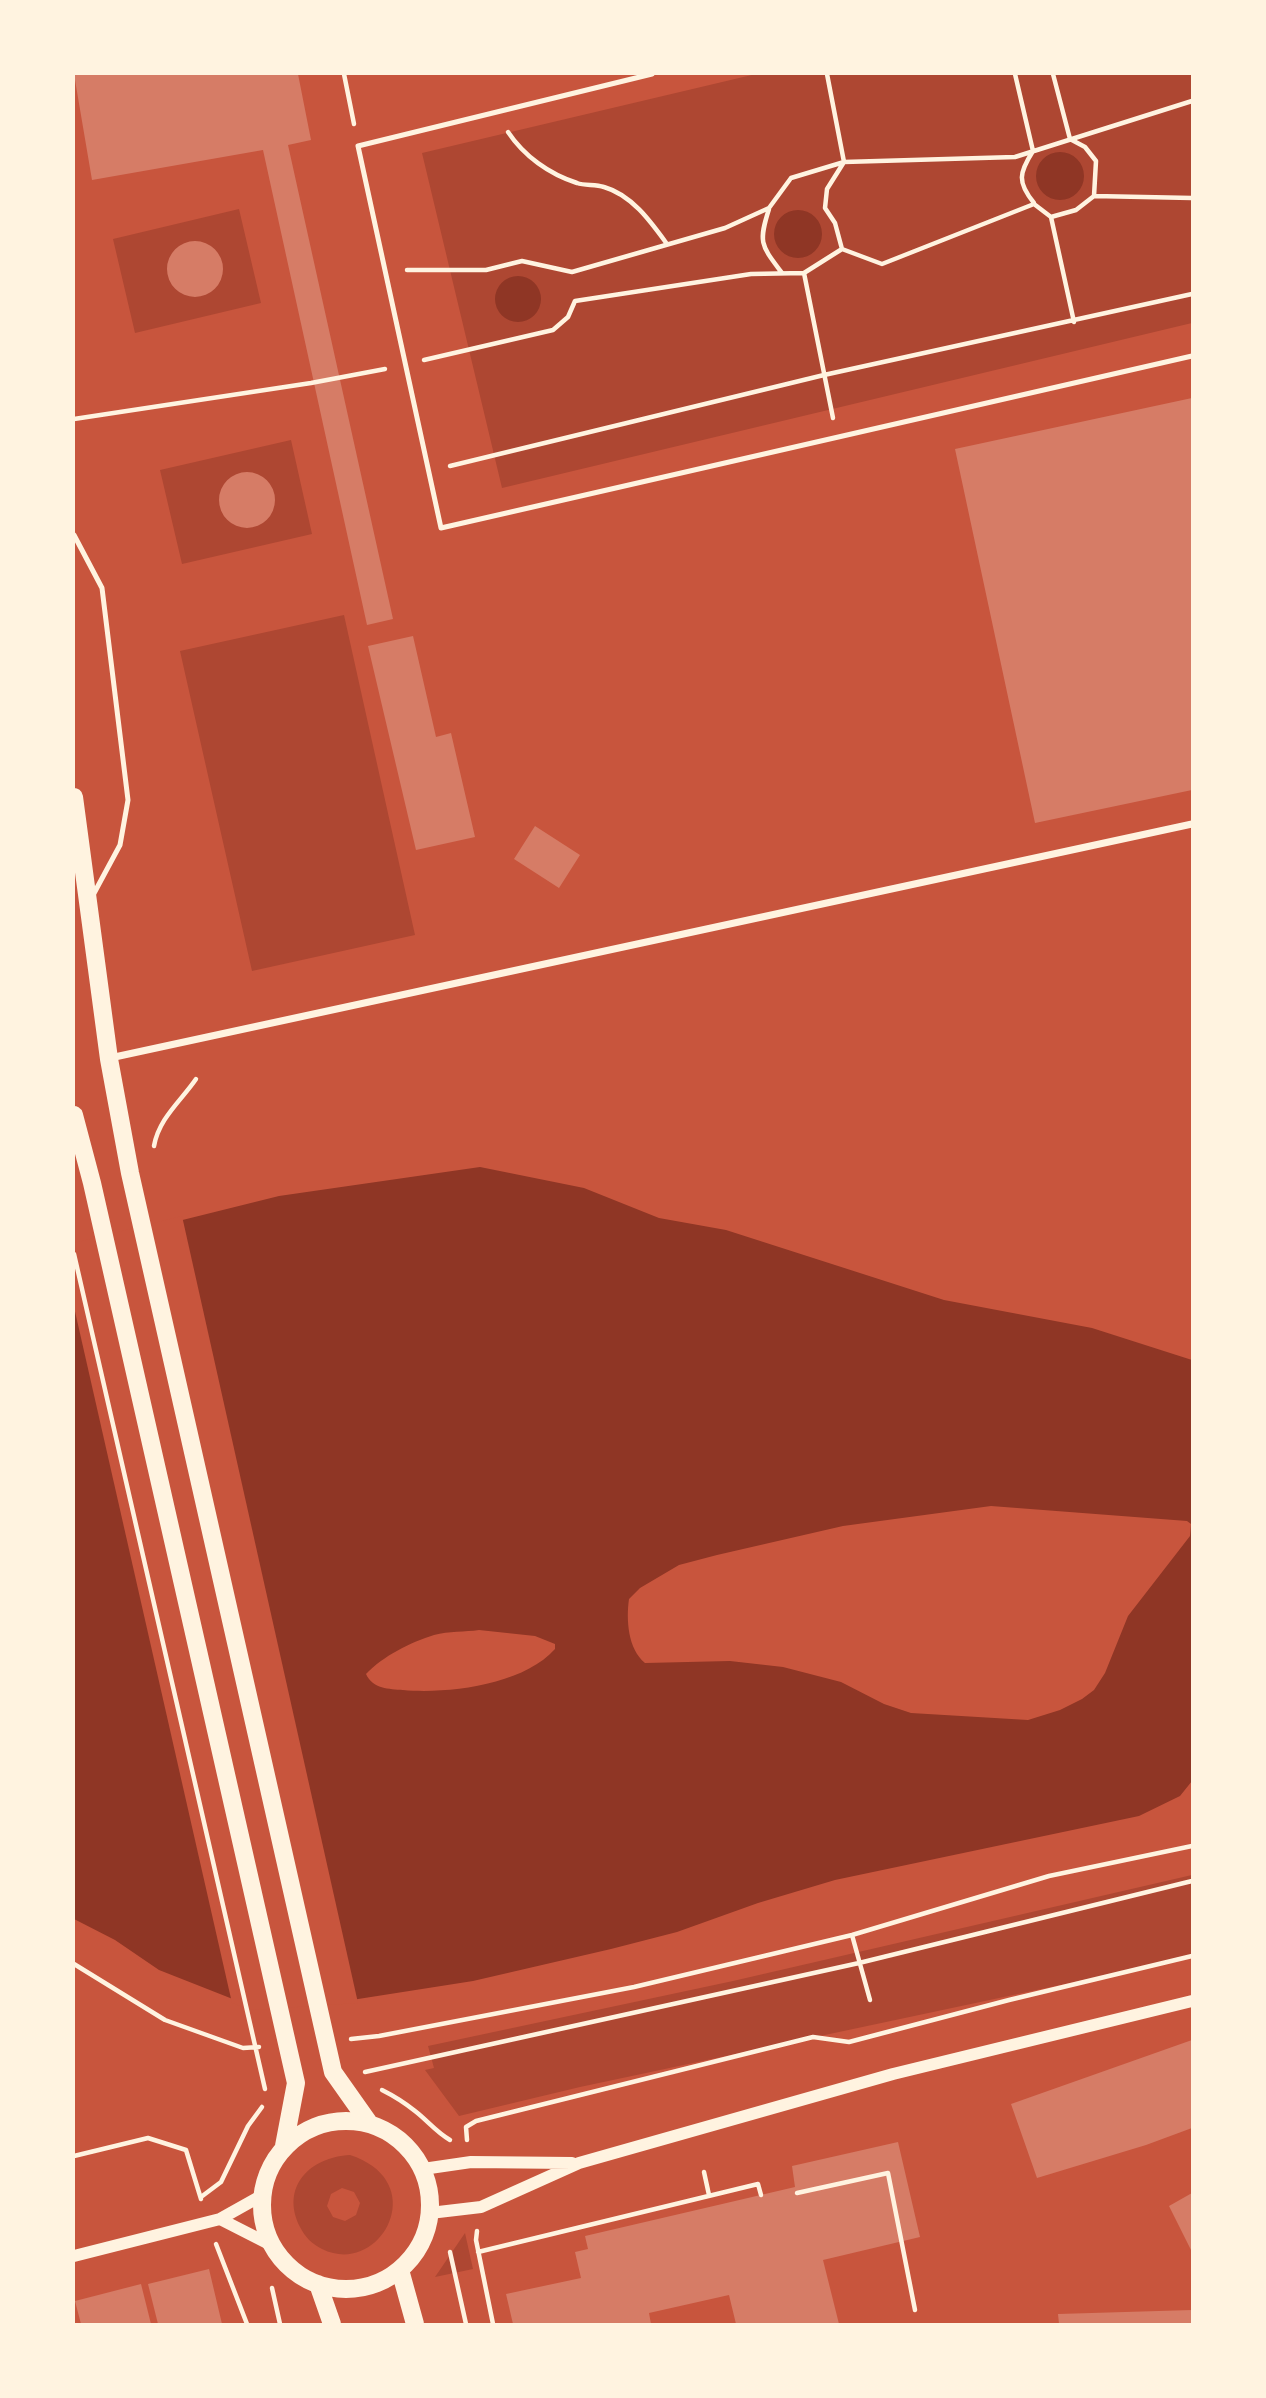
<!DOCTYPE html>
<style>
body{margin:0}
#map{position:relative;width:1266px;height:2398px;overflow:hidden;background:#c8553d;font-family:"Fira Sans Condensed",sans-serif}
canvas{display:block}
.frame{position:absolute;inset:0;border:75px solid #fff3e0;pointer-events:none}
</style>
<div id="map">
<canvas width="1266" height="2398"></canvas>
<div class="frame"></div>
</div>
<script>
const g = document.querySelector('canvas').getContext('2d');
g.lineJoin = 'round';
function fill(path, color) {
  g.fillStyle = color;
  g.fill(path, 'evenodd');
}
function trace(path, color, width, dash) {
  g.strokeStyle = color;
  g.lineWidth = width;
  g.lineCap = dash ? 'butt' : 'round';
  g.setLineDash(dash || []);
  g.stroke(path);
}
const green = new Path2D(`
 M 756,74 L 1192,74 L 1192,323 L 502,488 L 422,153 Z
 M 239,209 L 261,303 L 135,333 L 113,239 Z
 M 291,440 L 312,534 L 182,564 L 160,470 Z
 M 344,615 L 415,935 L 252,971 L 180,651 Z
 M 1192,1875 L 1192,1957 L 580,2087 L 459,2116 L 425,2070 L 434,2068 L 428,2046 L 733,1981 Z
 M 350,2155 C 433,2182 380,2278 322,2249 C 312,2244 305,2237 300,2227 C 280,2187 310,2157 350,2155 ZM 342,2188 L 354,2192 L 360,2203 L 356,2215 L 345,2221 L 333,2217 L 327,2206 L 331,2194 Z
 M 465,2233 L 473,2269 L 435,2277 Z`);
const water = new Path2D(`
 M1036 176a24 24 0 1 1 48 0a24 24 0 1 1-48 0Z
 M774 234a24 24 0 1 1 48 0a24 24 0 1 1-48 0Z
 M495 299a23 23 0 1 1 46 0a23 23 0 1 1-46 0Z
 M 480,1167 L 584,1188 L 659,1218 L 726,1230 L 944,1300 L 1092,1328 L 1192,1360 L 1192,1781 L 1180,1796 L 1139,1816 L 835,1880 L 758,1903 L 677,1932 L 611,1949 L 473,1981 L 339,2002 L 253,2007 L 159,1970 L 115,1940 L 74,1919 L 74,1247 L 279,1196 ZM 991,1506 L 1187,1521 L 1191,1524 L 1190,1536 L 1128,1616 L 1105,1673 L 1094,1690 L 1082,1699 L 1060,1710 L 1028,1720 L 911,1713 L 884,1704 L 841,1682 L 783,1667 L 730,1661 L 645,1663 C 628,1649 626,1620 629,1599 L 640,1588 L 679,1565 L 717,1555 L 843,1526 ZM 479,1630 L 535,1636 L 555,1644 L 555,1649 C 523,1685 448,1694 403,1690 C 389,1689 373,1689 366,1674 C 383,1656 411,1642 434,1635 C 449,1631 465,1632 479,1630 Z`);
const pier = new Path2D(`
 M 182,1216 L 358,2003 L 252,2010 L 232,2003 L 74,1307 L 74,1243 Z`);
const building = new Path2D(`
 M 74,74 L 298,74 L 311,140 L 288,145 L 393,619 L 367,625 L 263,150 L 92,180 Z
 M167 269a28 28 0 1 1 56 0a28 28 0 1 1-56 0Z
 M 1192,398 L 1192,790 L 1035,823 L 955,449 Z
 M219 500a28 28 0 1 1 56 0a28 28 0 1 1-56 0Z
 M 413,636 L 436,737 L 451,733 L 475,837 L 416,850 L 368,646 Z
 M 535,826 L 580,855 L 559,888 L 514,859 Z
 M 1192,2040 L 1192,2128 L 1146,2145 L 1037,2178 L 1011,2104 Z
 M 898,2142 L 920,2237 L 823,2260 L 839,2324 L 736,2324 L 729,2295 L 649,2313 L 651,2324 L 513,2324 L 506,2294 L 581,2278 L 575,2252 L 588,2249 L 585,2236 L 795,2187 L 792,2166 Z
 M 1192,2193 L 1192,2252 L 1169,2206 Z
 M 209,2269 L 222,2324 L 158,2324 L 148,2284 Z
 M 141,2284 L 151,2324 L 81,2324 L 75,2301 Z
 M 1192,2310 L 1192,2324 L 1059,2324 L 1058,2314 Z`);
const path = new Path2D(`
 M 344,74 L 354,124
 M 827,74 L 844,162 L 827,189 L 825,208 L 835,223 L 842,249
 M 1015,74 L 1033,151 C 1019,173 1017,182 1034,203
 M 1053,74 L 1070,139 L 1085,147 L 1096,161 L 1094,196
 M 508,132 C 524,156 549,174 577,183 C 585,186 595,184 604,187 C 632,195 651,222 667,244
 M 769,209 C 758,243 761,245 782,273
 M 1051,217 L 1074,322
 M 407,270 L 486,270 L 522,261 L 572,272 L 725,228 L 769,208 L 791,178 L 844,162 L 1015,157 L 1192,101
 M 804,273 L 842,249 L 882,264 L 1034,204 L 1051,217 L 1076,210 L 1094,196 L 1192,198
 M 424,360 L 553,330 L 568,317 L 575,301 L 751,274 L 804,273 L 833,418
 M 74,419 L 311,383 L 385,369
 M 450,466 L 824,375 L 1192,294
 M 154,1146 C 159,1118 181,1101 196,1079
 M 74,1254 L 265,2089
 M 852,1935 L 870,2000
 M 74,1964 L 165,2020 L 243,2048 L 259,2047
 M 351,2039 L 379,2036 L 634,1987 L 852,1935 L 1049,1876 L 1192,1846
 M 365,2072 L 859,1963 L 1192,1881
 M 382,2090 C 394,2096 405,2103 415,2111 C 428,2121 436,2132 450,2140
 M 467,2140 L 466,2127 L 476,2121 L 813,2037 L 849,2042 L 1009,2000 L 1192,1956
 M 74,2156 L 148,2138 L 186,2150 L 201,2199
 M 704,2172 L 709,2195
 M 797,2193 L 888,2173 L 915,2310
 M 201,2197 L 221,2182 L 248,2126 L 262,2107
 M 477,2231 L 476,2240 L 493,2324
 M 216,2244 L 247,2324
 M 450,2252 L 466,2324
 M 478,2252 L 758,2184 L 761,2195
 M 272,2288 L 280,2324`);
const service = new Path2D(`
 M 652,74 L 358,146 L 441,528 L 1192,356
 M 74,535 L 102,588 L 128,800 L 120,845 L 92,897`);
const minor = new Path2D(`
 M 110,1058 L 1192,824`);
const tertiary = new Path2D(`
 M 423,2169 L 471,2162 L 572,2163
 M 430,2213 L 481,2207 L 579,2163 L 893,2074 L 1192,2001
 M 220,2219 L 271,2245
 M 74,2256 L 220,2219 L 261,2196`);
const primary = new Path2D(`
 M 74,797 L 109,1059 L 130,1173 L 333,2072 L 369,2123
 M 74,1115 L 92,1183 L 296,2083 L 284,2146
 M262 2205a84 84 0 1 1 168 0a84 84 0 1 1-168 0Z
 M 400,2270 L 415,2324
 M 318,2284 L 332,2324`);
fill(green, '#ae4732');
fill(water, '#8f3625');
fill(pier, '#c8553d');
fill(building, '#d67c66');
trace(path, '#fff3e0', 4.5);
trace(service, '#fff3e0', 5);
trace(minor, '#fff3e0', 7);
trace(tertiary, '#fff3e0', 12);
trace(primary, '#fff3e0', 18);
</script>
